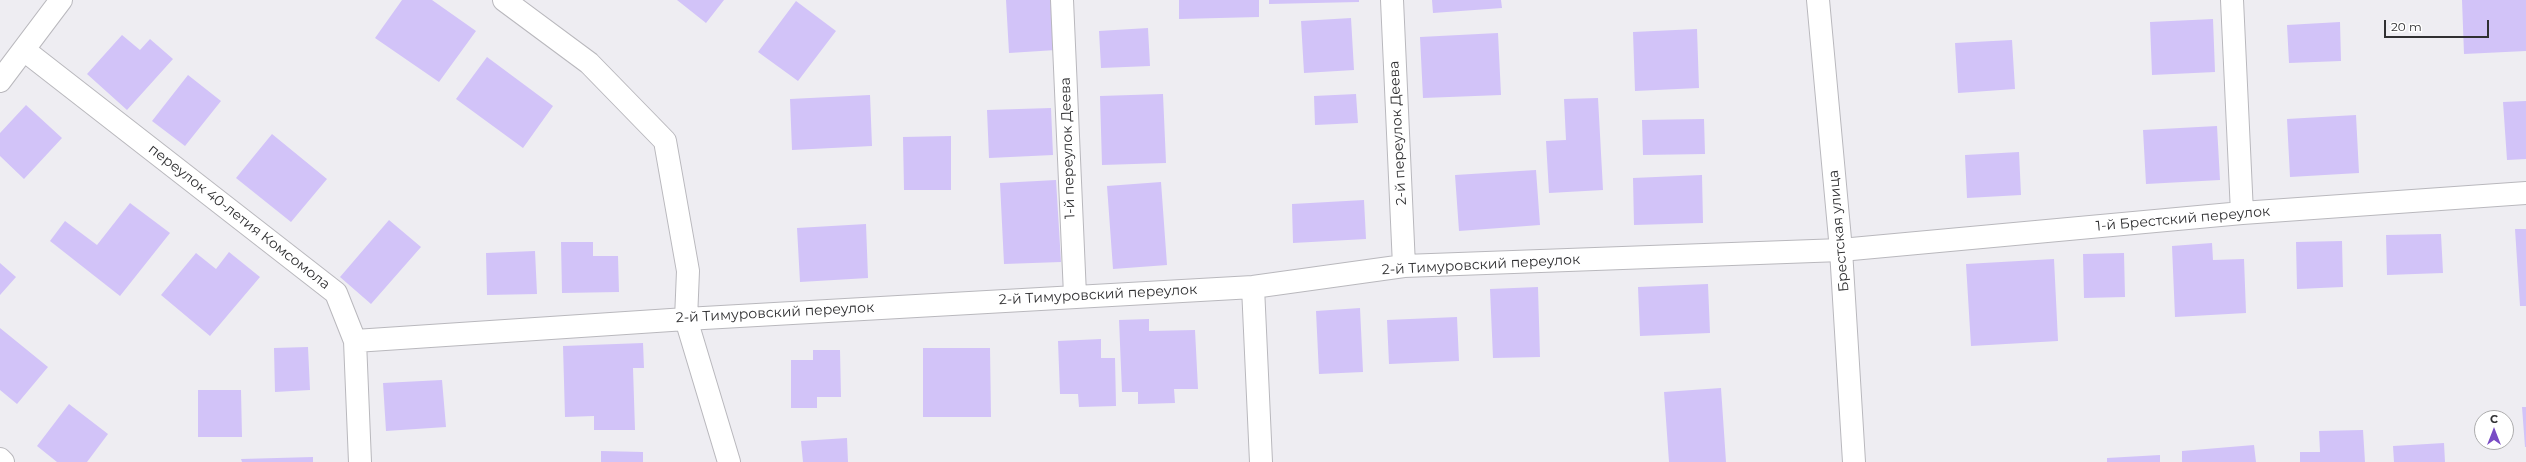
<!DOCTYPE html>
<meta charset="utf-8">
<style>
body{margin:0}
#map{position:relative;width:2526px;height:462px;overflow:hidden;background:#eeedf2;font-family:Montserrat,sans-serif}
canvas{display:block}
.north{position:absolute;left:2474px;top:410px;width:40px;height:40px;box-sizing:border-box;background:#fff;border:1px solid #acacad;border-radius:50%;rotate:0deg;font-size:11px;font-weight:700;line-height:16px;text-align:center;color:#303032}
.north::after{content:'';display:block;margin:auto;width:14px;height:18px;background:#794cc5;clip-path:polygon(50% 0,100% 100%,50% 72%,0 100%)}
.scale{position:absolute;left:2384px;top:20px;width:105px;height:18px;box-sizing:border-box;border:2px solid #303032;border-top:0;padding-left:5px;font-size:12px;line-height:14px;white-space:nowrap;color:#303032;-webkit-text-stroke:3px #fff;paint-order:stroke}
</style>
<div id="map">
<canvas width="2526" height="462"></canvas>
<div class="north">С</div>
<div class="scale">20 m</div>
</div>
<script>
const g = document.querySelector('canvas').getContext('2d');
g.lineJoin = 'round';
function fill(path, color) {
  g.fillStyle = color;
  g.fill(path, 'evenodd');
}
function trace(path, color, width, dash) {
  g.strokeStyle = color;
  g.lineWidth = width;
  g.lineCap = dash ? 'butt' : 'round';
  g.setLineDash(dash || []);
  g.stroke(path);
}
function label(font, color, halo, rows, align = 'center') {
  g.font = font + ' Montserrat,sans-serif';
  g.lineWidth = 3;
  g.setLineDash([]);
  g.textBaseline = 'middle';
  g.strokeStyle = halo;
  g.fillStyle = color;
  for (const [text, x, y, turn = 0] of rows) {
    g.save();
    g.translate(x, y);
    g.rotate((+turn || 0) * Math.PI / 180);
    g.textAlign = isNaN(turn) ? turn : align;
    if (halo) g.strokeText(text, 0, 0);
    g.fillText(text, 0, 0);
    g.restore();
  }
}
const building = new Path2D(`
 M 402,0 L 432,0 L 476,31 L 439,82 L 375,38 Z
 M 677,0 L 724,0 L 706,23 Z
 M 1006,0 L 1053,0 L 1056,50 L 1009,53 Z
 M 1179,0 L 1259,0 L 1259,17 L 1179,19 Z
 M 1269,0 L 1359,0 L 1359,2 L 1269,4 Z
 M 1432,0 L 1501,0 L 1502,8 L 1433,13 Z
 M 2462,0 L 2526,0 L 2526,51 L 2464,54 Z
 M 796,1 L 836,31 L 798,81 L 758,52 Z
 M 1351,18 L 1354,70 L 1304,73 L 1301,21 Z
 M 2213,19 L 2215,72 L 2152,75 L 2150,22 Z
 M 2340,22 L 2341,61 L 2289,63 L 2287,25 Z
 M 1148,28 L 1150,66 L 1101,68 L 1099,31 Z
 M 1697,29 L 1699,88 L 1635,91 L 1633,32 Z
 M 1498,33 L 1501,95 L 1423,98 L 1420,37 Z
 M 122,35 L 140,50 L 150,39 L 173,59 L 127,110 L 87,74 Z
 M 2012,40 L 2015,89 L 1958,93 L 1955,43 Z
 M 487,57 L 553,106 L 523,148 L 456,99 Z
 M 188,75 L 221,101 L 185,146 L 152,121 Z
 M 1163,94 L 1166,163 L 1102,165 L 1100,96 Z
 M 1356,94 L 1358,123 L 1315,125 L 1314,96 Z
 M 870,95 L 872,146 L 792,150 L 790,99 Z
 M 1598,98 L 1603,190 L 1549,193 L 1546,141 L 1566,140 L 1564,99 Z
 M 2526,101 L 2526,159 L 2507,160 L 2503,102 Z
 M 26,105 L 62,138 L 24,179 L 0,156 L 0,133 Z
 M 1051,108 L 1053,155 L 989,158 L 987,110 Z
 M 2356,115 L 2359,173 L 2290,177 L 2287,119 Z
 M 1704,119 L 1705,154 L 1643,155 L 1642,120 Z
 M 2217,126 L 2220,180 L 2146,184 L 2143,130 Z
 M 272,134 L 327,179 L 291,222 L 236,178 Z
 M 951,136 L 951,190 L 904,190 L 903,137 Z
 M 2019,152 L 2021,195 L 1967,198 L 1965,155 Z
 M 1536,170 L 1540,225 L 1459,231 L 1455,175 Z
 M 1702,175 L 1703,223 L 1634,225 L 1633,178 Z
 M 1056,180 L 1061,262 L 1004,264 L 1000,183 Z
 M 1161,182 L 1167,265 L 1113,269 L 1107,186 Z
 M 1364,200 L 1366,239 L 1293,243 L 1292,204 Z
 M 130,203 L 170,233 L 120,296 L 50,241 L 65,221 L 97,245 Z
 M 389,220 L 421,247 L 371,304 L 340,277 Z
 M 866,224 L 868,278 L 800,282 L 797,228 Z
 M 2515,229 L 2526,229 L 2526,306 L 2520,306 Z
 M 2441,234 L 2443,273 L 2387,275 L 2386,235 Z
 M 2342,241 L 2343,287 L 2297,289 L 2296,242 Z
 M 561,242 L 593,242 L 593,256 L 618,256 L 619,292 L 562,293 Z
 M 2212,243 L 2213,260 L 2244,259 L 2246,313 L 2175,317 L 2172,246 Z
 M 535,251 L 537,294 L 487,295 L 486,253 Z
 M 229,252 L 260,277 L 210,336 L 161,295 L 196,253 L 216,269 Z
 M 2124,253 L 2125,297 L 2084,298 L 2083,254 Z
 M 2054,259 L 2058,341 L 1971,346 L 1966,264 Z
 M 0,263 L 16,277 L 0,295 Z
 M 1708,284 L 1710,333 L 1640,336 L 1638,287 Z
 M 1538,287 L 1540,357 L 1493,358 L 1490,289 Z
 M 1360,308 L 1363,372 L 1319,374 L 1316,311 Z
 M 1457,317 L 1459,361 L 1389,364 L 1387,320 Z
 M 1149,319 L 1149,331 L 1195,330 L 1198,389 L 1174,389 L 1175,403 L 1138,404 L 1138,392 L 1122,392 L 1119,320 Z
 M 0,328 L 48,367 L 17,404 L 0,390 Z
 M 1101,339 L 1101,358 L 1115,358 L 1116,406 L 1079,407 L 1078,394 L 1060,394 L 1058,341 Z
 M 643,343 L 644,368 L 633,368 L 635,430 L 594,430 L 594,416 L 565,417 L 563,346 Z
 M 308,347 L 310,390 L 275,392 L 274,348 Z
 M 923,348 L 990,348 L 991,417 L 923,417 Z
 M 813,350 L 840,350 L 841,397 L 817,397 L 817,408 L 791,408 L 791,360 L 813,360 Z
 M 442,380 L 446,427 L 386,431 L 383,383 Z
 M 1721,388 L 1726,462 L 1669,462 L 1664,392 Z
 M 198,390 L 241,390 L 242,437 L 198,437 Z
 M 69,404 L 108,434 L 87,462 L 57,462 L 37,446 Z
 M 2522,407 L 2526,407 L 2526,447 L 2525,447 Z
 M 2363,430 L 2365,462 L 2300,462 L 2300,452 L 2320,452 L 2319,431 Z
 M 847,438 L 848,462 L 803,462 L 801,441 Z
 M 2444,443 L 2445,462 L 2394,462 L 2393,446 Z
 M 2254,445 L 2256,462 L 2182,462 L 2182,451 Z
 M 601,451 L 643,452 L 643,462 L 601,462 Z
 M 2160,455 L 2160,462 L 2107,462 L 2107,458 Z
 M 313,457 L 313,462 L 242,462 L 241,459 Z`);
const minor = new Path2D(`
 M 504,0 L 589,63 L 665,141 L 688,271 L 686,319 L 729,462
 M 1062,0 L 1075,295
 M 1392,0 L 1404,266
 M 2232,0 L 2242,213
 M 24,50 L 336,293 L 355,341 L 360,462
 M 0,81 L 61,0
 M 1253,287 L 1261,462
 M 355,341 L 686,319 L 1253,287 L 1404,266 L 1841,250 L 2242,213 L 2526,193
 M 0,459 L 3,462`);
const tertiary = new Path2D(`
 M 1818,0 L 1841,250 L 1854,462`);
const streetNames = [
 ["2-й переулок Деева",1398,133,-93],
 ["1-й переулок Деева",1068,148,-92],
 ["переулок 40-летия Комсомола",239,217,38],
 ["1-й Брестский переулок",2183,219,-5],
 ["Брестская улица",1839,231,-95],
 ["2-й Тимуровский переулок",1481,265,-3],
 ["2-й Тимуровский переулок",1098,295,-3],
 ["2-й Тимуровский переулок",775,313,-3]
];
fill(building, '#d2c3f8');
trace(minor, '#b9b8bd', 24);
trace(tertiary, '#b9b8bd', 24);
trace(minor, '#fff', 22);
trace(tertiary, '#fff', 22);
label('14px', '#303032', '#fff', streetNames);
</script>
